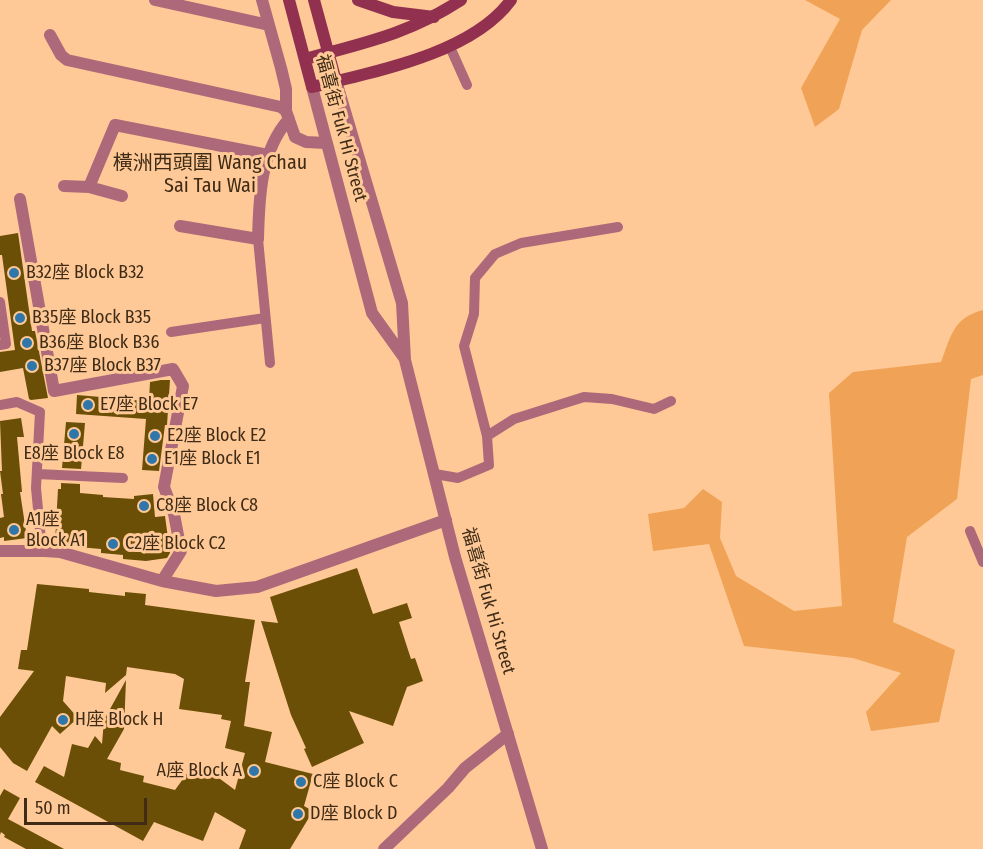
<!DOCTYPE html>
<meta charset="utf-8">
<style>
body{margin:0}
#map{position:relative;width:983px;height:849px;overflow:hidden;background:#fec997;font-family:"Fira Sans Condensed",sans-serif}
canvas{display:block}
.scale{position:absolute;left:24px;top:798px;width:123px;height:27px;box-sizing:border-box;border:3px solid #3f2b16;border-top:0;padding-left:8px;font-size:18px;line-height:21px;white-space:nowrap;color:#3f2b16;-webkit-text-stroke:4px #fec997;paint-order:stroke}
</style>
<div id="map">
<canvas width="983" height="849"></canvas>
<div class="scale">50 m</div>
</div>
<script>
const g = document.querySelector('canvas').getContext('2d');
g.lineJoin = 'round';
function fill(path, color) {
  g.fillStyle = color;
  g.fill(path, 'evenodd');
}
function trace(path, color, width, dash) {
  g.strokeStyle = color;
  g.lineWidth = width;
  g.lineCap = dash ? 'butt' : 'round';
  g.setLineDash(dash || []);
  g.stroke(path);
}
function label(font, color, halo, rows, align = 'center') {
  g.font = font + ' "Fira Sans Condensed","Noto Sans TC",sans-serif';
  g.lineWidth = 6;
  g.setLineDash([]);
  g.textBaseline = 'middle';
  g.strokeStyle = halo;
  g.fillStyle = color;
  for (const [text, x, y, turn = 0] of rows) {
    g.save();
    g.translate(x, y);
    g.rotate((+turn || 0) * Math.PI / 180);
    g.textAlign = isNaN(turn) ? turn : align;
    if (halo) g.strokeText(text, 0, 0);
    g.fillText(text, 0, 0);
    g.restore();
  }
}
const green = new Path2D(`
 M 805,0 L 891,0 L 862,30 L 839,109 L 815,127 L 801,88 L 840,19 Z
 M 983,310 L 983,375 L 971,379 L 957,499 L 907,537 L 893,622 L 955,650 L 939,722 L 871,731 L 866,712 L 901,673 L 853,658 L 744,646 L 709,544 L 653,551 L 648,514 L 684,508 L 703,489 L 722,502 L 720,538 L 736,576 L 794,611 L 842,606 L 829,393 L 853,372 L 941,362 C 951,336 953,318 983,310 Z`);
const building = new Path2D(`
 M 18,233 L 32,331 L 35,331 L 48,398 L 31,400 L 29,399 L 23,368 L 0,372 L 0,352 L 15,350 L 2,255 L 0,255 L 0,236 Z
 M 161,380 L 170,380 L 167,425 L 165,425 L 159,471 L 142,470 L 146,419 L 76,414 L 77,395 L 149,401 L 150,382 Z
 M 21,418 L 24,437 L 17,437 L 22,492 L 20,492 L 27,538 L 4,541 L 4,537 L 0,538 L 0,518 L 4,517 L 1,494 L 3,494 L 0,471 L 2,471 L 0,421 Z
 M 66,422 L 85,423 L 81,469 L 62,468 Z
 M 61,483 L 80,484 L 80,493 L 103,495 L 103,497 L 134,499 L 134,496 L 153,494 L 155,517 L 165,516 L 170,553 L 167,558 L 146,561 L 123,559 L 123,555 L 101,553 L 101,549 L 78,547 L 78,543 L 55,542 L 58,489 L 61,489 Z
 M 357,568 L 373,614 L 407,603 L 412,618 L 399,622 L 411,659 L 415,658 L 423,681 L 407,687 L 393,726 L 349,711 L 364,743 L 312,767 L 304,749 L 306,748 L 291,715 L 261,621 L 278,623 L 270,597 Z
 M 37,584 L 89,589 L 89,592 L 125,596 L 125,592 L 146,594 L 145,605 L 255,620 L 245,682 L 250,682 L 244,726 L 272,732 L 265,762 L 313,774 L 304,806 L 313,811 L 290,849 L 239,849 L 246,830 L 215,812 L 203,841 L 154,822 L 143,841 L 35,782 L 44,766 L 64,777 L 72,744 L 88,748 L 95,736 L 102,744 L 104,720 L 126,680 L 124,729 L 107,759 L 121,763 L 120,770 L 144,776 L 143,782 L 175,790 L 196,761 L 235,790 L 245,753 L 225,748 L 231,721 L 221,719 L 222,715 L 179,709 L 184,679 L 175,674 L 127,667 L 126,675 L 105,693 L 106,683 L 66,676 L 63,701 L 78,718 L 60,734 L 52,726 L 27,771 L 13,763 L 0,747 L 0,717 L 34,671 L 18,669 L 21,650 L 27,650 Z
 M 4,789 L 20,798 L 8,819 L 64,849 L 26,849 L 4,837 L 5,835 L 1,832 L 0,835 L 0,796 Z`);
const service = new Path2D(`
 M 450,47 L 467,85
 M 258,239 L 270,363
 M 0,302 L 6,344 L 0,345
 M 171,332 L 265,318
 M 0,405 L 17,402 L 40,412 L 36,488 L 42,551
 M 487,436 L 514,419 L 584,397 L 612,399 L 654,409 L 671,401
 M 37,474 L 123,478
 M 435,474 L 458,478 L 489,465 L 487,436 L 464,346 L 474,314 L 475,278 L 495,254 L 521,243 L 618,227
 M 970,531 L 983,562`);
const minor = new Path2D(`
 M 155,0 L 269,25
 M 262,0 L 281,68 L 286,89 L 286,111 L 295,137 L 306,142 L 326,143
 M 50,35 L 61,55 L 67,60 L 281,107 L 286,111
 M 64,186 L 89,187 L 122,196
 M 89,187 L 115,125 L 268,155
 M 20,199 L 54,391 L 173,369 L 183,386 L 164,487 L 174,514 L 181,551 L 162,581
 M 180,226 L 258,239 C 259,199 260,151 289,119
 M 0,551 L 45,551 L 60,552 L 162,581 L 216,591 L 257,587 L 446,520
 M 384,849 L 448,788 L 465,768 L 508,734`);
const tertiary = new Path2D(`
 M 336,81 L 402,303 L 405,360 L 455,557 L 542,849
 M 312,87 L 372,313 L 405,359`);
const secondary = new Path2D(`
 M 289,0 L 312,87 C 373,72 472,54 511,0
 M 314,0 L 336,81
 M 358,0 L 393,12 L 434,17
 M 305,59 C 363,43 409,34 461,0`);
const markers = [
 [14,273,6,"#2f76aa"],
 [20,318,6,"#2f76aa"],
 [27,343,6,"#2f76aa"],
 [32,366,6,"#2f76aa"],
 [88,405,6,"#2f76aa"],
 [74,434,6,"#2f76aa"],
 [155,436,6,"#2f76aa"],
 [152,459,6,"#2f76aa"],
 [144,506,6,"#2f76aa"],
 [14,530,6,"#2f76aa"],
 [113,544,6,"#2f76aa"],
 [63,720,6,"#2f76aa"],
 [254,771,6,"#2f76aa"],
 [301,782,6,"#2f76aa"],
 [298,814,6,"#2f76aa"]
];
const streetNames = [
 ["福喜街 Fuk Hi Street",341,128,75],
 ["福喜街 Fuk Hi Street",488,601,74]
];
const poiNames = [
 ["B32座 Block B32",26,273],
 ["B35座 Block B35",32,318],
 ["B36座 Block B36",39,343],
 ["B37座 Block B37",44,366],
 ["E7座 Block E7",100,405],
 ["E2座 Block E2",167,436],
 ["E8座 Block E8",74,454,"center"],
 ["E1座 Block E1",164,459],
 ["C8座 Block C8",156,506],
 ["A1座",26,520],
 ["Block A1",26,541],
 ["C2座 Block C2",125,544],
 ["H座 Block H",75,720],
 ["A座 Block A",242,771,"right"],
 ["C座 Block C",313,782],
 ["D座 Block D",310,814]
];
const neighbourhoodNames = [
 ["橫洲西頭圍 Wang Chau",210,163],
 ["Sai Tau Wai",210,186]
];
fill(green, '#f0a356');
fill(building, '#6b4f06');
trace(service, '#ad697a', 10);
trace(minor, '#ad697a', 12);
trace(tertiary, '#ad697a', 12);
trace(secondary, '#92304f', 12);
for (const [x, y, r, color] of markers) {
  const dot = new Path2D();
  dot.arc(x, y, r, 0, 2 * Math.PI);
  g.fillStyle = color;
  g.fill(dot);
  trace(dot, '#fec997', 2);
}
label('18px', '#3f2b16', '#fec997', streetNames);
label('18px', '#3f2b16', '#fec997', poiNames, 'left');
label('20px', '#3f2b16', '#fec997', neighbourhoodNames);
</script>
